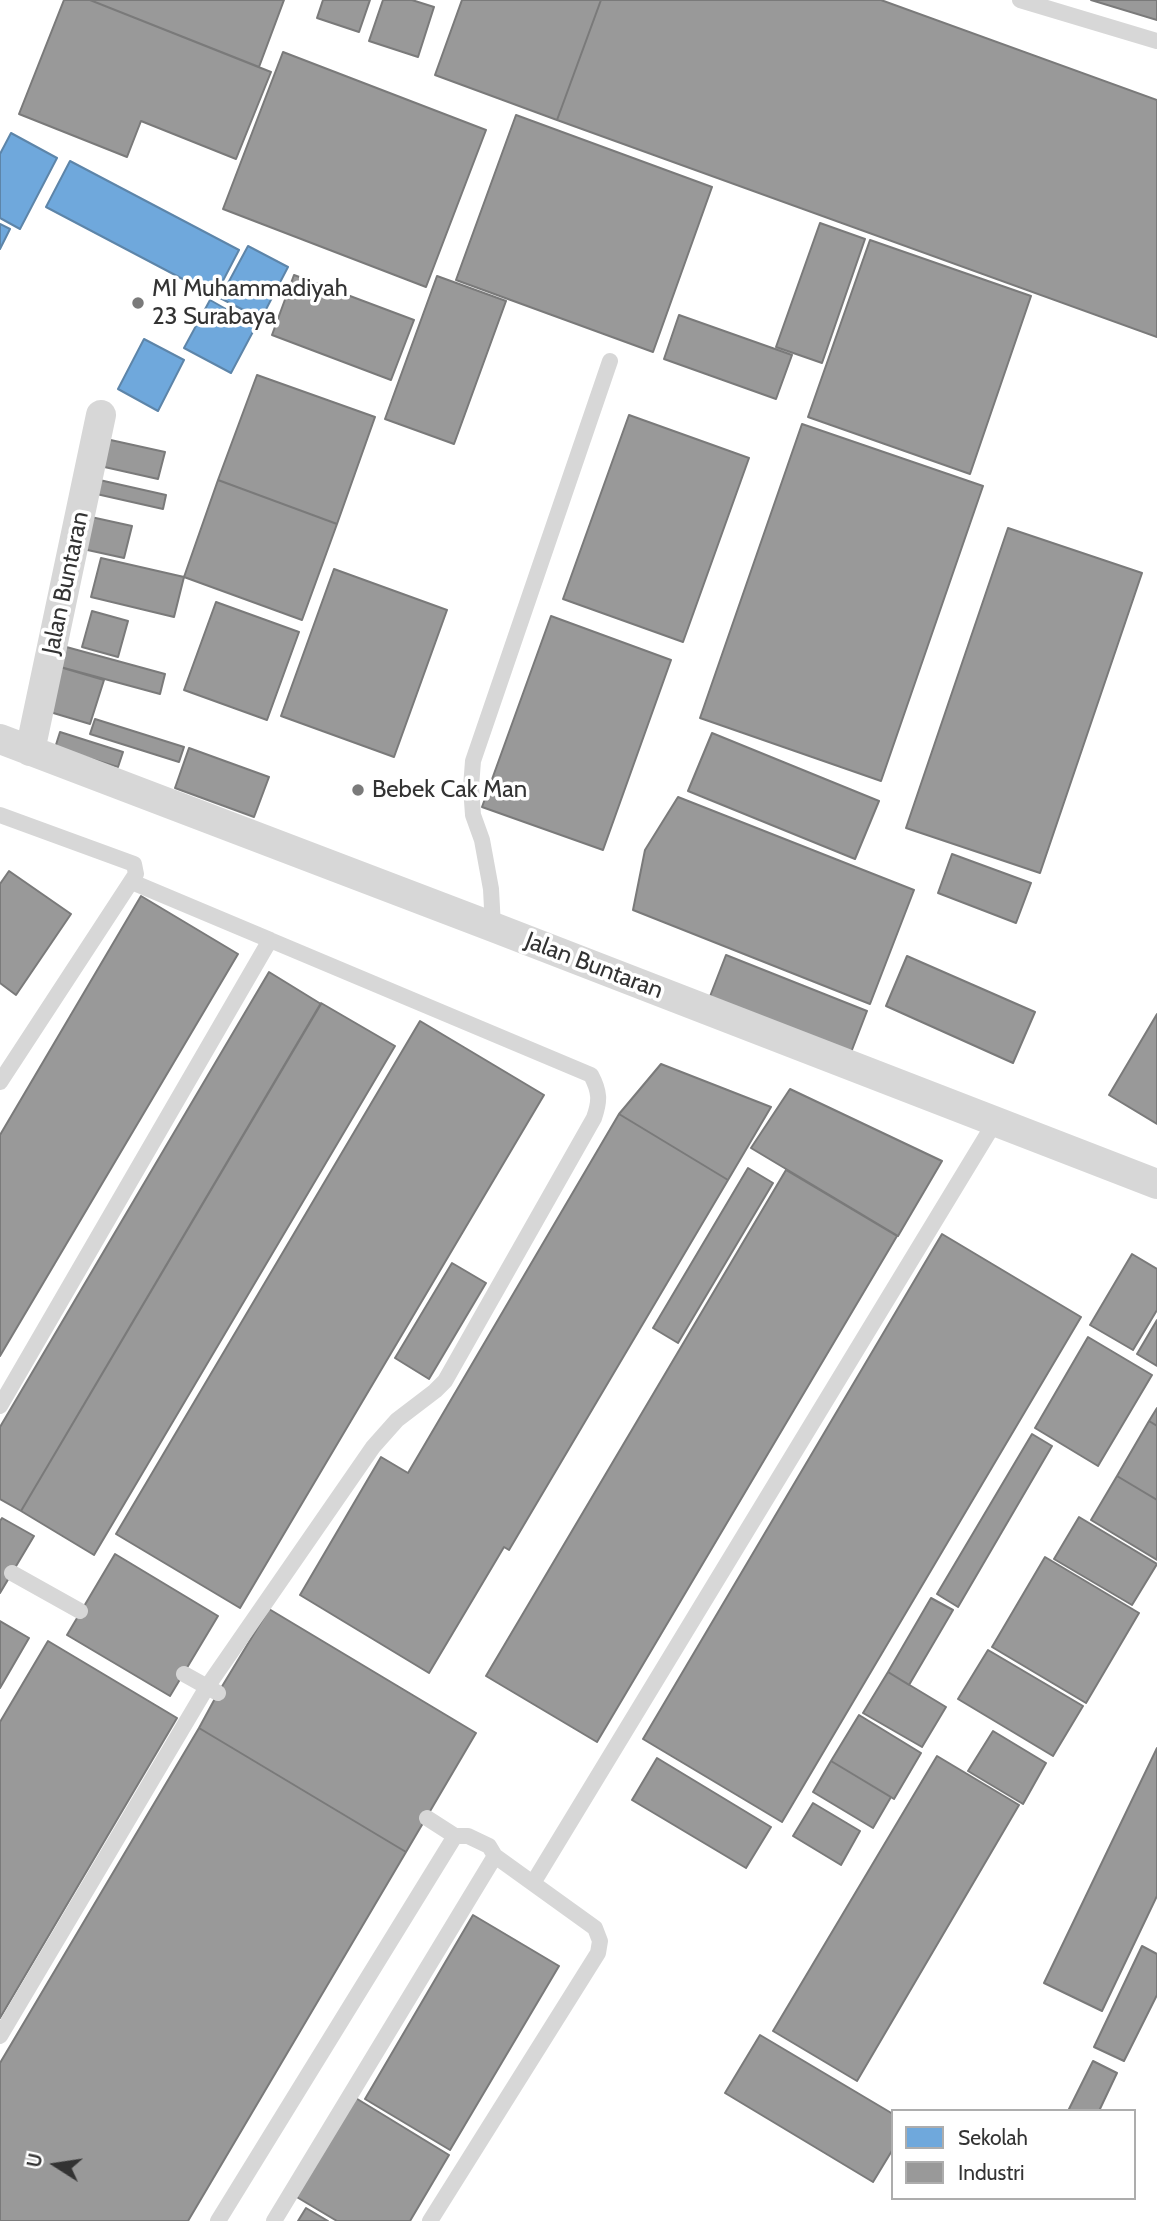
<!DOCTYPE html>
<style>
body{margin:0}
#map{position:relative;width:1157px;height:2221px;overflow:hidden;background:#fff;font-family:Cabin,sans-serif}
canvas{display:block}
.legend{position:absolute;left:891px;top:2109px;width:245px;height:91px;box-sizing:border-box;background:#fff;border:2px solid #adadad;margin:0;padding:9px 12px;list-style:none;font-size:21px;color:#333}
.legend li{display:flex;align-items:center;gap:14px;height:35px}
.legend b{width:35px;border:2px solid #adadad}
.north{position:absolute;left:21px;top:2130px;width:70px;height:70px;-webkit-text-stroke:5px #fff;paint-order:stroke;rotate:282deg;font-size:19px;font-weight:700;line-height:28px;text-align:center;color:#333}
.north::after{content:'';display:block;margin:auto;width:24px;height:32px;background:#333;clip-path:polygon(50% 0,100% 100%,50% 72%,0 100%)}
</style>
<div id="map">
<canvas width="1157" height="2221"></canvas>
<ul class="legend">
<li><b style="height:19px;background:#6fa8dc"></b>Sekolah</li>
<li><b style="height:19px;background:#999"></b>Industri</li>
</ul>
<div class="north">U</div>
</div>
<script>
const g = document.querySelector('canvas').getContext('2d');
g.lineJoin = 'round';
function fill(path, color) {
  g.fillStyle = color;
  g.fill(path, 'evenodd');
}
function trace(path, color, width, dash) {
  g.strokeStyle = color;
  g.lineWidth = width;
  g.lineCap = dash ? 'butt' : 'round';
  g.setLineDash(dash || []);
  g.stroke(path);
}
function label(font, color, halo, rows, align = 'center') {
  g.font = font + ' Cabin,sans-serif';
  g.lineWidth = 7;
  g.setLineDash([]);
  g.textBaseline = 'middle';
  g.strokeStyle = halo;
  g.fillStyle = color;
  for (const [text, x, y, turn = 0] of rows) {
    g.save();
    g.translate(x, y);
    g.rotate((+turn || 0) * Math.PI / 180);
    g.textAlign = isNaN(turn) ? turn : align;
    if (halo) g.strokeText(text, 0, 0);
    g.fillText(text, 0, 0);
    g.restore();
  }
}
const schools = new Path2D(`
 M 11,133 L 57,158 L 20,229 L 0,218 L 0,154 Z
 M 70,161 L 239,250 L 215,296 L 46,207 Z
 M 0,224 L 10,229 L 0,249 Z
 M 248,246 L 288,267 L 261,319 L 220,298 Z
 M 210,300 L 256,326 L 231,373 L 184,348 Z
 M 144,339 L 184,360 L 158,411 L 118,389 Z`);
const industry = new Path2D(`
 M 64,0 L 90,0 L 271,72 L 236,159 L 141,121 L 127,157 L 19,114 Z
 M 90,0 L 284,0 L 259,67 Z
 M 323,0 L 370,0 L 359,32 L 317,18 Z
 M 383,0 L 412,0 L 434,7 L 418,57 L 369,41 Z
 M 462,0 L 601,0 L 557,120 L 435,75 Z
 M 601,0 L 881,0 L 1157,100 L 1157,337 L 557,120 Z
 M 1091,0 L 1157,0 L 1157,20 Z
 M 283,52 L 486,130 L 426,287 L 223,209 Z
 M 516,115 L 712,187 L 653,352 L 456,280 Z
 M 820,223 L 865,239 L 822,363 L 776,347 Z
 M 870,240 L 1031,296 L 970,474 L 808,417 Z
 M 294,275 L 414,320 L 391,380 L 272,335 Z
 M 437,276 L 506,301 L 454,444 L 385,419 Z
 M 679,315 L 792,355 L 776,399 L 664,359 Z
 M 257,375 L 375,417 L 337,524 L 218,480 Z
 M 629,415 L 749,458 L 683,642 L 563,599 Z
 M 802,424 L 983,486 L 881,781 L 700,718 Z
 M 106,439 L 165,452 L 158,479 L 100,466 Z
 M 95,479 L 166,495 L 163,509 L 92,493 Z
 M 218,480 L 337,524 L 302,620 L 184,577 Z
 M 91,517 L 132,526 L 124,558 L 83,549 Z
 M 1008,528 L 1142,573 L 1040,873 L 906,828 Z
 M 101,558 L 184,577 L 174,617 L 91,597 Z
 M 334,569 L 447,610 L 394,757 L 281,716 Z
 M 216,602 L 299,632 L 267,720 L 184,690 Z
 M 92,611 L 128,621 L 118,657 L 82,647 Z
 M 551,616 L 671,660 L 603,850 L 482,807 Z
 M 59,645 L 165,674 L 160,694 L 53,665 Z
 M 53,665 L 104,680 L 90,724 L 40,709 Z
 M 95,719 L 184,747 L 179,762 L 90,734 Z
 M 60,732 L 123,752 L 118,767 L 55,748 Z
 M 712,733 L 879,801 L 855,859 L 688,791 Z
 M 189,748 L 269,777 L 254,817 L 175,788 Z
 M 678,797 L 914,890 L 870,1004 L 633,910 L 645,850 Z
 M 952,854 L 1031,883 L 1016,923 L 938,893 Z
 M 9,871 L 71,914 L 16,995 L 0,983 L 0,884 Z
 M 141,896 L 238,954 L 0,1356 L 0,1135 Z
 M 726,955 L 867,1011 L 850,1055 L 709,999 Z
 M 907,956 L 1035,1012 L 1013,1063 L 886,1006 Z
 M 269,972 L 321,1004 L 21,1511 L 0,1499 L 0,1427 Z
 M 321,1003 L 395,1046 L 94,1555 L 21,1511 Z
 M 1157,1014 L 1157,1124 L 1109,1095 Z
 M 420,1021 L 544,1095 L 240,1608 L 116,1534 Z
 M 661,1064 L 771,1107 L 728,1180 L 619,1114 Z
 M 790,1089 L 942,1161 L 898,1236 L 751,1148 Z
 M 619,1114 L 728,1180 L 509,1550 L 504,1547 L 429,1673 L 300,1595 L 381,1457 L 408,1473 Z
 M 748,1168 L 773,1183 L 678,1343 L 653,1328 Z
 M 786,1170 L 897,1236 L 597,1742 L 486,1676 Z
 M 942,1234 L 1081,1317 L 782,1822 L 643,1739 Z
 M 1132,1254 L 1157,1269 L 1157,1310 L 1133,1350 L 1090,1325 Z
 M 452,1263 L 486,1283 L 429,1379 L 395,1358 Z
 M 1157,1320 L 1157,1366 L 1137,1354 Z
 M 1088,1337 L 1152,1375 L 1098,1466 L 1035,1428 Z
 M 1157,1408 L 1157,1426 L 1149,1421 Z
 M 1149,1421 L 1157,1426 L 1157,1500 L 1117,1476 Z
 M 1032,1434 L 1052,1446 L 958,1607 L 937,1594 Z
 M 1117,1476 L 1157,1500 L 1157,1560 L 1091,1520 Z
 M 1079,1517 L 1157,1564 L 1132,1605 L 1054,1559 Z
 M 2,1518 L 34,1536 L 0,1593 L 0,1521 Z
 M 115,1554 L 218,1616 L 170,1696 L 67,1635 Z
 M 1045,1557 L 1139,1613 L 1086,1703 L 992,1647 Z
 M 931,1598 L 953,1610 L 909,1685 L 888,1672 Z
 M 269,1609 L 476,1733 L 406,1852 L 199,1728 L 218,1693 Z
 M 0,1621 L 29,1638 L 0,1688 Z
 M 48,1641 L 177,1718 L 0,2018 L 0,1722 Z
 M 988,1650 L 1083,1706 L 1053,1756 L 958,1699 Z
 M 888,1672 L 946,1707 L 922,1747 L 863,1713 Z
 M 859,1715 L 921,1753 L 894,1799 L 831,1761 Z
 M 199,1728 L 406,1852 L 188,2221 L 0,2221 L 0,2063 Z
 M 993,1731 L 1046,1763 L 1023,1804 L 968,1771 Z
 M 1157,1748 L 1157,1896 L 1102,2011 L 1044,1983 Z
 M 937,1756 L 1019,1805 L 857,2081 L 773,2031 Z
 M 657,1758 L 771,1827 L 746,1868 L 632,1800 Z
 M 831,1761 L 891,1797 L 873,1828 L 813,1792 Z
 M 813,1803 L 860,1831 L 841,1865 L 793,1836 Z
 M 473,1915 L 559,1966 L 450,2150 L 365,2099 Z
 M 1142,1946 L 1157,1954 L 1157,1995 L 1124,2061 L 1094,2047 Z
 M 760,2035 L 893,2114 L 893,2149 L 873,2182 L 725,2093 Z
 M 1093,2061 L 1117,2073 L 1099,2111 L 1068,2111 Z
 M 354,2097 L 449,2155 L 410,2221 L 337,2221 L 295,2196 Z
 M 306,2208 L 328,2221 L 298,2221 Z`);
const lane = new Path2D(`
 M 1020,0 L 1157,41
 M 0,815 L 134,864 L 136,874 L 0,1082
 M 493,927 L 491,889 L 482,840 L 473,815 L 471,787 L 473,761 L 610,361
 M 0,1406 L 270,940 L 132,882
 M 12,1573 L 80,1611
 M 184,1674 L 218,1693
 M 427,1818 L 455,1836 L 468,1836 L 489,1846 L 495,1856 L 595,1928 L 600,1941 L 598,1953 L 430,2221
 M 533,1883 L 995,1122
 M 0,2036 L 207,1687 L 373,1447 L 397,1420 L 435,1391 L 445,1381 L 594,1118 C 600,1101 600,1092 591,1075 L 270,940
 M 218,2221 L 455,1836
 M 274,2221 L 495,1856`);
const street = new Path2D(`
 M 0,739 L 493,927 L 1157,1184
 M 30,751 L 101,415`);
const markers = [
 [138,303,7,"#7a7a7a"],
 [358,790,7,"#7a7a7a"]
];
const poiNames = [
 ["MI Muhammadiyah",152,289],
 ["23 Surabaya",152,317],
 ["Bebek Cak Man",372,790]
];
const streetNames = [
 ["Jalan Buntaran",66,583,-78],
 ["Jalan Buntaran",594,966,21]
];
fill(schools, '#6fa8dc');
trace(schools, '#5d85a9', 2);
fill(industry, '#999');
trace(industry, '#7a7a7a', 2);
trace(lane, '#d7d7d7', 16);
trace(street, '#d7d7d7', 30);
for (const [x, y, r, color] of markers) {
  const dot = new Path2D();
  dot.arc(x, y, r, 0, 2 * Math.PI);
  g.fillStyle = color;
  g.fill(dot);
  trace(dot, '#fff', 2.5);
}
label('24px', '#333', '#fff', poiNames, 'left');
label('24px', '#333', '#fff', streetNames);
</script>
